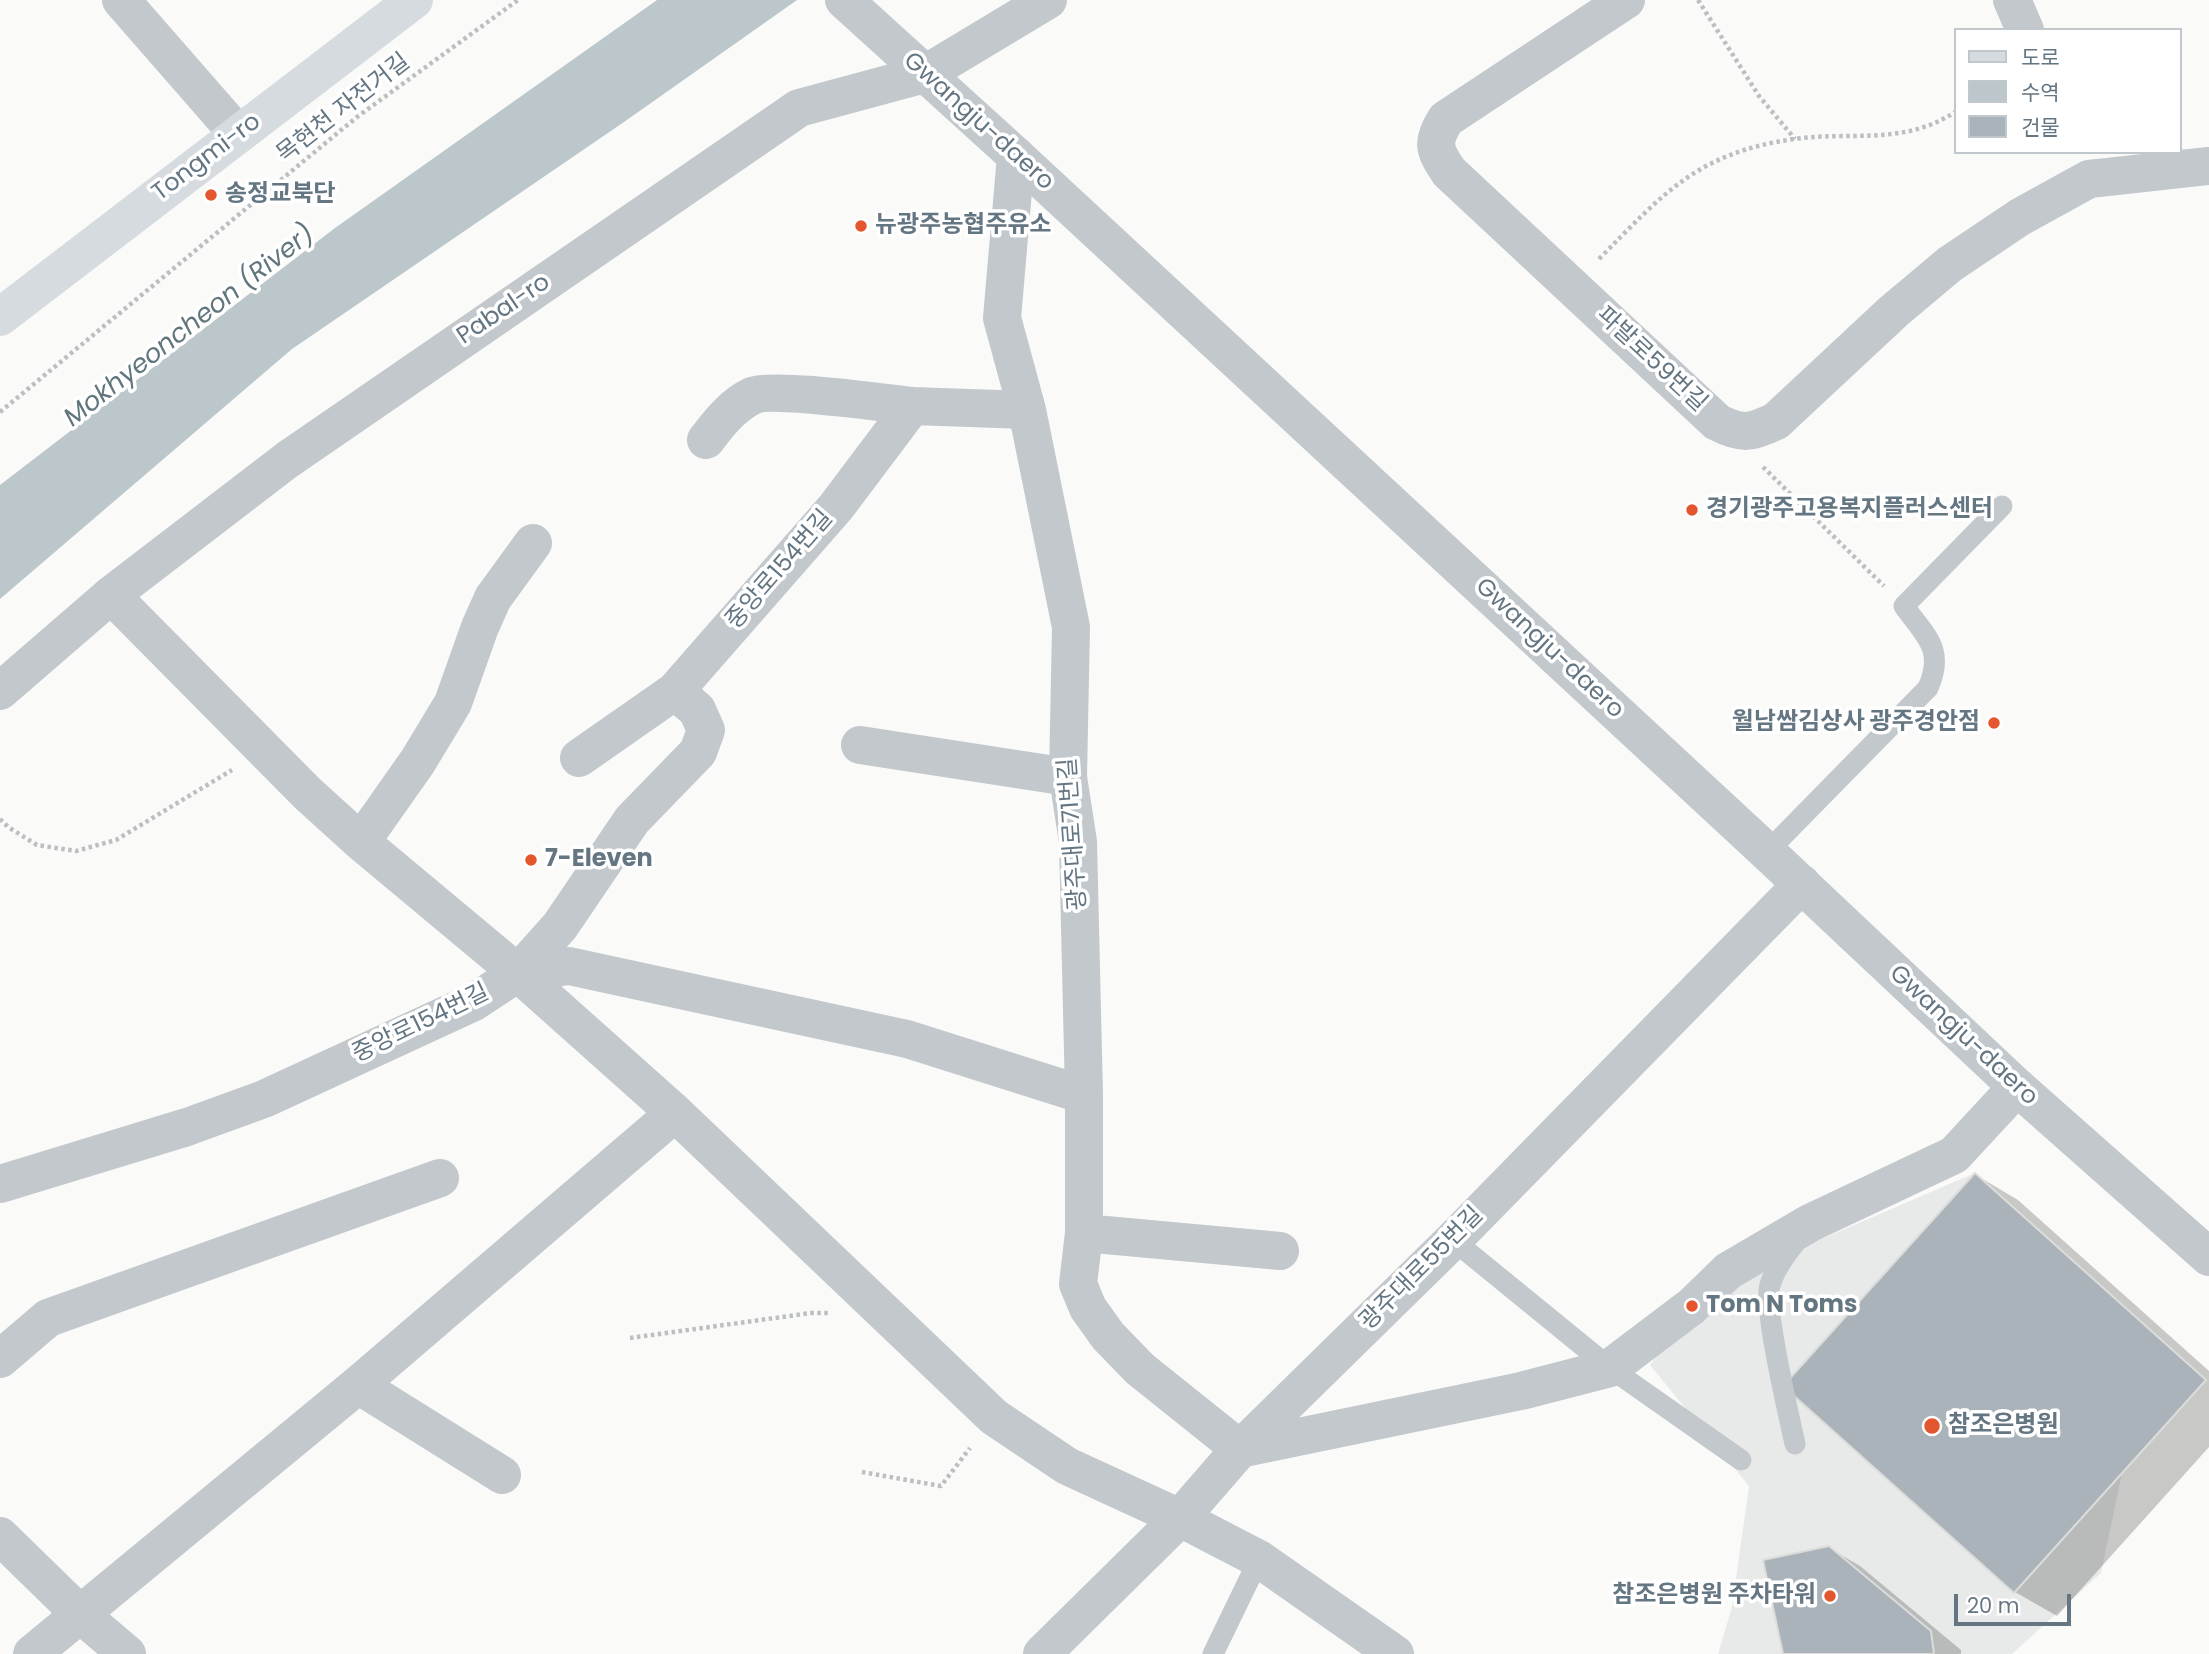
<!DOCTYPE html>
<meta charset="utf-8">
<style>
body{margin:0}
#map{position:relative;width:2209px;height:1654px;overflow:hidden;background:#fafaf8;font-family:Poppins,"Noto Sans KR",sans-serif}
canvas{display:block}
.legend{position:absolute;left:1954px;top:28px;width:228px;height:126px;box-sizing:border-box;background:#fff;border:2px solid #c1c8cd;margin:0;padding:9px 12px;list-style:none;font-size:21px;color:#657683}
.legend li{display:flex;align-items:center;gap:14px;height:35px}
.legend b{width:35px;border:2px solid #c1c8cd}
.scale{position:absolute;left:1954px;top:1594px;width:117px;height:32px;box-sizing:border-box;border:4px solid #657683;border-top:0;padding-left:9px;font-size:21px;line-height:24px;white-space:nowrap;color:#657683;-webkit-text-stroke:5px #fff;paint-order:stroke}
</style>
<div id="map">
<canvas width="2209" height="1654"></canvas>
<ul class="legend">
<li><b style="height:9px;background:#d6dbdf"></b>도로</li>
<li><b style="height:19px;background:#bbc7cb"></b>수역</li>
<li><b style="height:19px;background:#aab3b9"></b>건물</li>
</ul>
<div class="scale">20 m</div>
</div>
<script>
const g = document.querySelector('canvas').getContext('2d');
g.lineJoin = 'round';
function fill(path, color) {
  g.fillStyle = color;
  g.fill(path, 'evenodd');
}
function trace(path, color, width, dash) {
  g.strokeStyle = color;
  g.lineWidth = width;
  g.lineCap = dash ? 'butt' : 'round';
  g.setLineDash(dash || []);
  g.stroke(path);
}
function label(font, color, halo, rows, align = 'center') {
  g.font = font + ' Poppins,"Noto Sans KR",sans-serif';
  g.lineWidth = 7;
  g.setLineDash([]);
  g.textBaseline = 'middle';
  g.strokeStyle = halo;
  g.fillStyle = color;
  for (const [text, x, y, turn = 0] of rows) {
    g.save();
    g.translate(x, y);
    g.rotate((+turn || 0) * Math.PI / 180);
    g.textAlign = isNaN(turn) ? turn : align;
    if (halo) g.strokeText(text, 0, 0);
    g.fillText(text, 0, 0);
    g.restore();
  }
}
const built = new Path2D(`
 M 1975,1173 L 2206,1380 L 2122,1473 L 2101,1573 L 2012,1654 L 1718,1654 L 1732,1607 L 1749,1486 L 1650,1365 L 1692,1306 L 1733,1277 Z`);
const water = new Path2D(`
 M 657,0 L 797,0 L 624,122 L 292,349 L 0,599 L 0,485 L 335,228 Z`);
const shadow = new Path2D(`
 M 1976,1175 L 2018,1200 L 2209,1371 L 2209,1447 L 2057,1616 L 2015,1592 L 1786,1386 Z
 M 1829,1548 L 1860,1566 L 1961,1650 L 1961,1654 L 1785,1654 Z`);
const building = new Path2D(`
 M 1975,1173 L 2206,1380 L 2014,1593 L 1783,1386 Z
 M 1829,1546 L 1931,1631 L 1934,1654 L 1783,1654 L 1763,1560 Z`);
const path = new Path2D(`
 M 1698,0 L 1759,96 L 1795,139
 M 1599,259 C 1664,193 1697,153 1794,139 C 1852,131 1903,146 1955,112
 M 0,412 L 357,117 L 518,0
 M 1763,467 L 1884,586
 M 0,819 L 8,827 L 37,845 L 76,851 L 116,840 L 232,770
 M 630,1338 L 811,1313 L 829,1313
 M 862,1472 L 941,1486 L 970,1448`);
const service = new Path2D(`
 M 1767,852 L 1928,688 C 1945,649 1926,637 1904,606 L 2002,506
 M 1453,1240 L 1610,1368 L 1741,1460
 M 1795,1444 C 1789,1416 1763,1307 1770,1285 C 1775,1268 1787,1253 1798,1239
 M 1213,1654 L 1259,1559`);
const minor = new Path2D(`
 M 121,0 L 238,134
 M 1626,0 L 1446,119 C 1431,142 1434,150 1449,172 L 1717,422 C 1742,435 1751,433 1776,421 L 1894,311 L 1950,264 L 2020,217 L 2089,179 L 2209,166
 M 2012,0 L 2025,30
 M 1016,156 L 1002,318 L 1027,410 L 1071,627 L 1068,777 L 1078,842 L 1084,1095 L 1084,1233 L 1078,1284 L 1088,1308 L 1108,1336 L 1140,1369 L 1240,1449 L 1521,1391 L 1610,1368 L 1692,1306 L 1728,1271 L 1810,1223 L 1954,1155 L 2017,1087
 M 706,440 C 718,424 733,405 752,396 C 771,387 884,403 912,406
 M 111,595 L 307,793 L 361,842 L 518,973 L 675,1113 L 994,1417 L 1067,1466 L 1180,1518 L 1259,1559 L 1395,1654
 M 860,745 L 1068,777
 M 579,758 L 675,691
 M 361,842 L 418,761 L 453,703 L 480,627 L 493,598 L 533,543
 M 518,973 L 569,966 L 907,1039 L 1084,1095
 M 0,1184 L 187,1127 L 264,1099 L 474,1002 L 518,973 L 560,926 L 632,820 L 698,752 L 706,730 L 697,710 L 675,691 L 836,507 L 912,406 L 1027,410
 M 1084,1233 L 1280,1251
 M 0,1359 L 48,1318 L 440,1178
 M 358,1385 L 502,1475
 M 32,1654 L 358,1385 L 675,1113
 M 1042,1654 L 1180,1518 L 1240,1449 L 1453,1240 L 1802,884`);
const tertiary = new Path2D(`
 M 844,0 L 1016,156 L 1767,852 L 2017,1087 L 2209,1257
 M 0,691 L 111,595 L 287,460 L 799,108 L 925,74 L 1048,0
 M 0,1536 L 80,1614 L 127,1654`);
const secondary = new Path2D(`
 M 0,317 L 414,0`);
const markers = [
 [211,195,7,"#e4572e"],
 [861,226,7,"#e4572e"],
 [1692,510,7,"#e4572e"],
 [1994,723,7,"#e4572e"],
 [531,860,7,"#e4572e"],
 [1692,1306,7,"#e4572e"],
 [1932,1426,9,"#e4572e"],
 [1830,1596,7,"#e4572e"]
];
const streetNames = [
 ["목현천 자전거길",344,109,-38],
 ["Gwangju-daero",978,122,42],
 ["Tongmi-ro",207,158,-37],
 ["Pabal-ro",504,310,-34],
 ["파발로59번길",1651,360,43],
 ["중앙로154번길",780,570,-49],
 ["Gwangju-daero",1549,649,43],
 ["광주대로71번길",1074,834,-94],
 ["중앙로154번길",421,1024,-26],
 ["Gwangju-daero",1963,1036,43],
 ["광주대로55번길",1422,1269,-45]
];
const poiNames = [
 ["송정교북단",225,195],
 ["뉴광주농협주유소",875,226],
 ["경기광주고용복지플러스센터",1706,510],
 ["월남쌈김상사 광주경안점",1980,723,"right"],
 ["7-Eleven",545,860],
 ["Tom N Toms",1706,1306],
 ["참조은병원",1948,1426],
 ["참조은병원 주차타워",1816,1596,"right"]
];
const waterNames = [
 ["Mokhyeoncheon (River)",190,327,-38]
];
fill(built, '#e8e9e9');
fill(water, '#bbc7cb');
fill(shadow, '#0003');
fill(building, '#aab3b9');
trace(building, '#dcdcda', 2);
trace(path, '#bbbfc2', 4.5, [3.5, 3.5]);
trace(service, '#c3c8cc', 21);
trace(minor, '#c3c8cc', 38);
trace(tertiary, '#c3c8cc', 38);
trace(secondary, '#d6dbdf', 38);
for (const [x, y, r, color] of markers) {
  const dot = new Path2D();
  dot.arc(x, y, r, 0, 2 * Math.PI);
  g.fillStyle = color;
  g.fill(dot);
  trace(dot, '#fff', 2.5);
}
label('24px', '#657683', '#fff', streetNames);
label('bold 24px', '#657683', '#fff', poiNames, 'left');
label('italic 26px', '#60757c', '#fff', waterNames);
</script>
